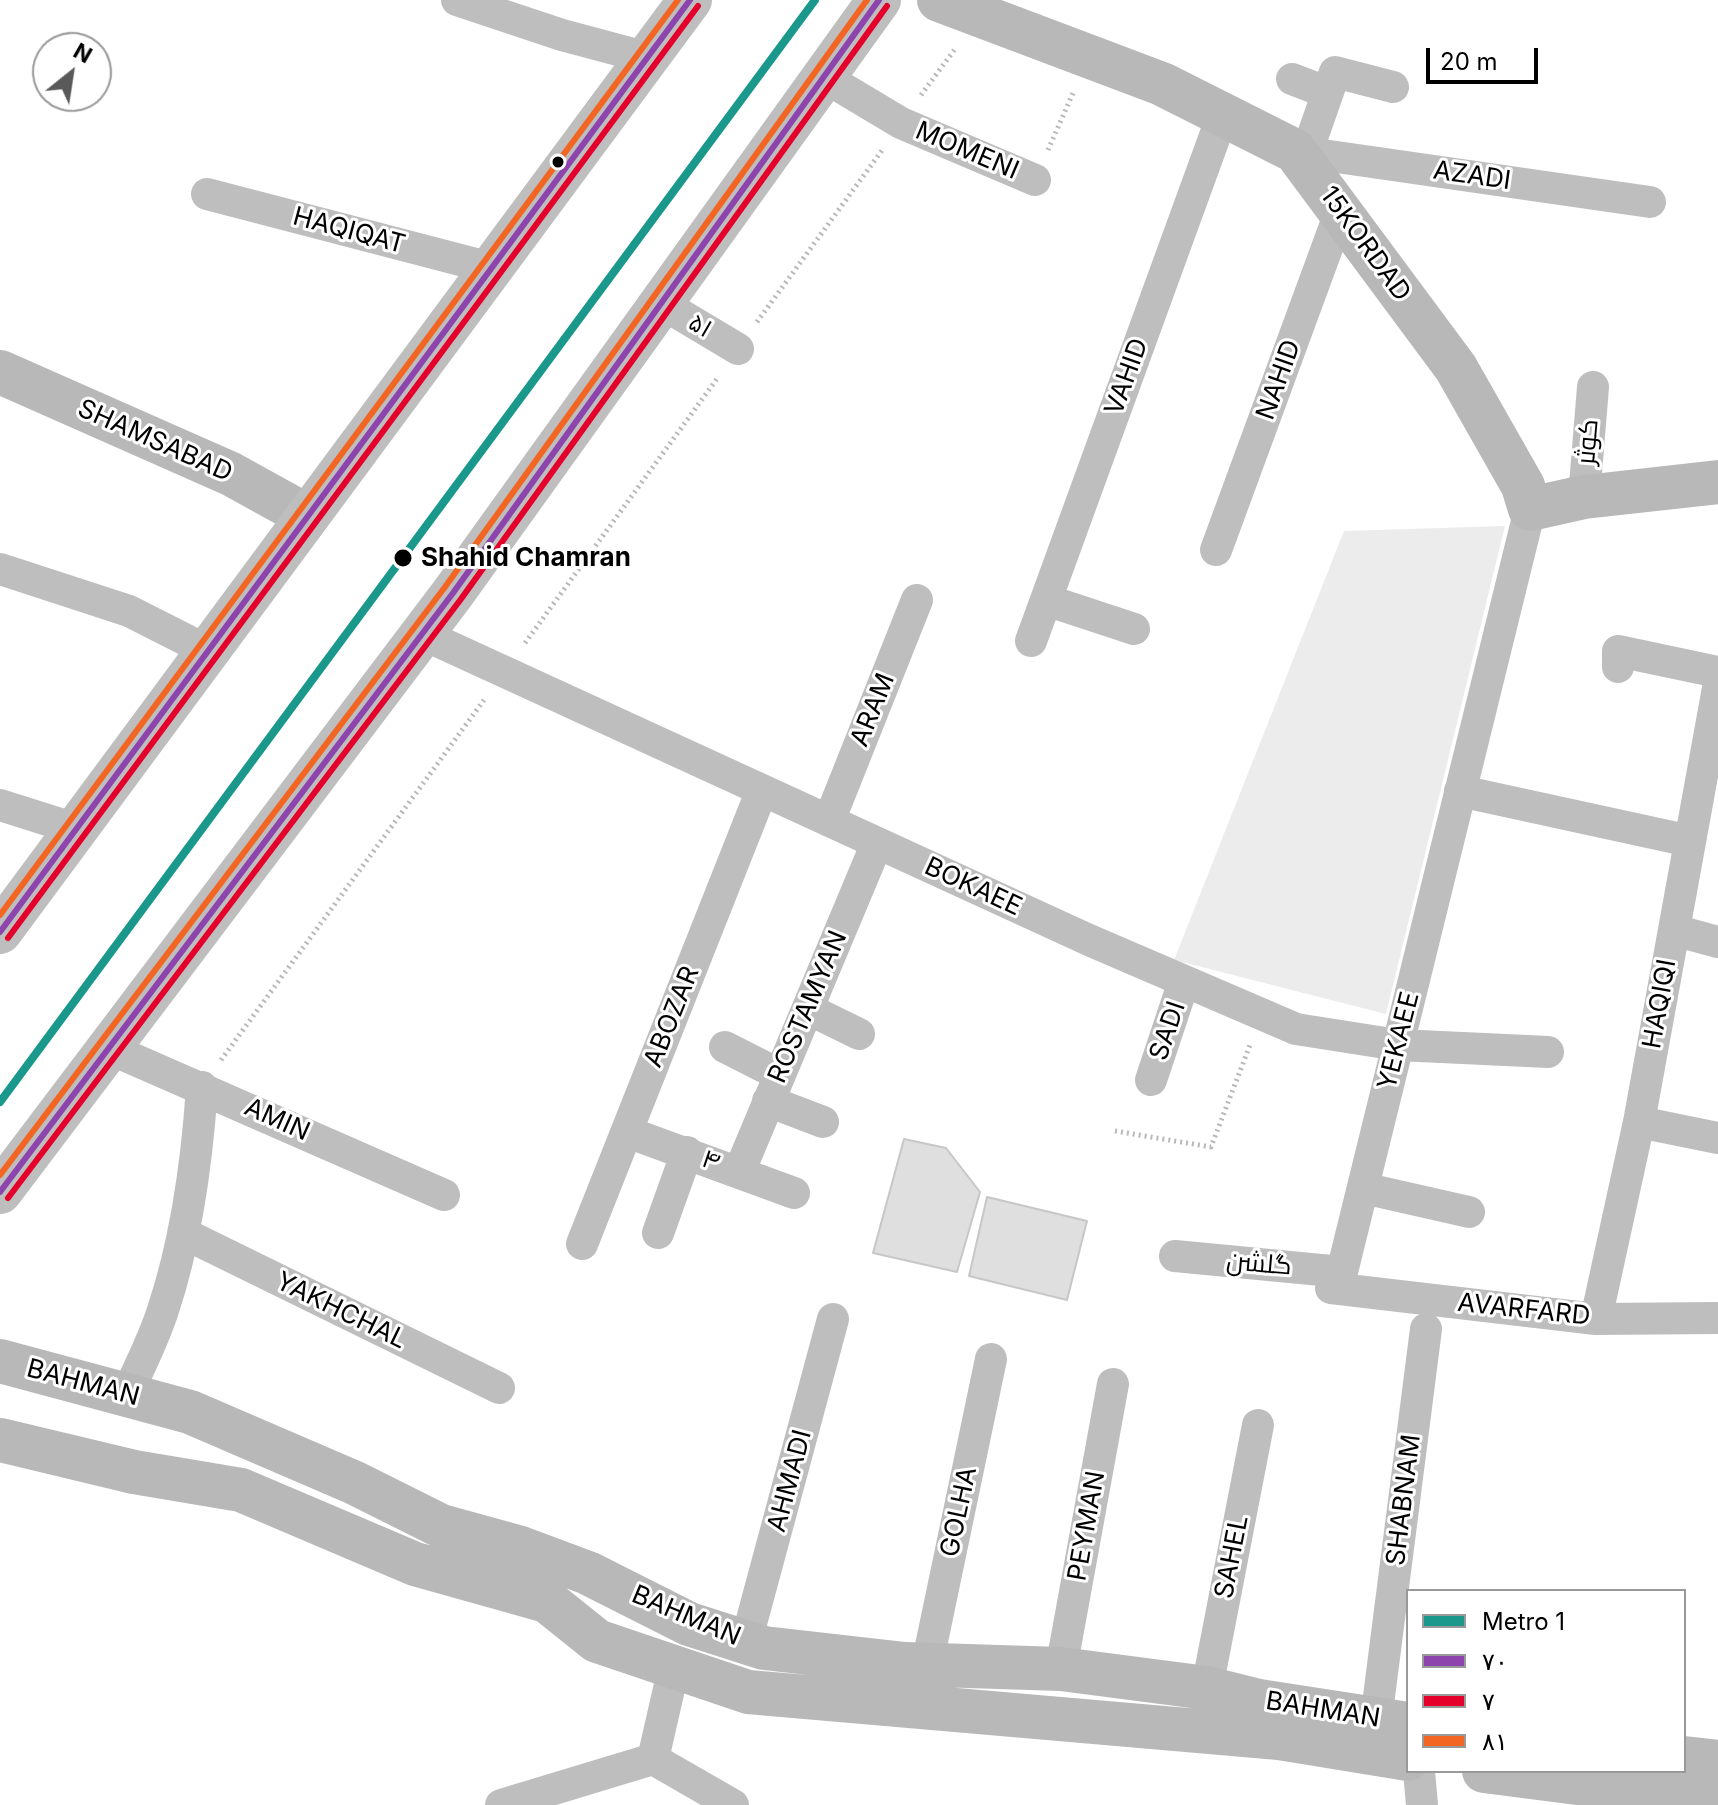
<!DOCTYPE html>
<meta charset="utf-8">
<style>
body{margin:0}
#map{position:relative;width:1718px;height:1805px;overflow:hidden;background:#fff;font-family:Inter,sans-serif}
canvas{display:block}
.legend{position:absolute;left:1406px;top:1589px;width:280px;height:184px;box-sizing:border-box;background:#fff;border:2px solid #999;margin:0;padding:10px 14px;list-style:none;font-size:24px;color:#000}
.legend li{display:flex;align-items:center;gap:16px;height:40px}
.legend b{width:40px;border:2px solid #999}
.north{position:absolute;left:32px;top:32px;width:80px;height:80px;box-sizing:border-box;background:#fff;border:2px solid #999;border-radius:50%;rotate:30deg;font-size:22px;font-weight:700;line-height:32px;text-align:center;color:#000}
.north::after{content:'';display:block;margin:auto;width:28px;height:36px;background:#595959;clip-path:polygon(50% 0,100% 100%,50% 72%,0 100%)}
.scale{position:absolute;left:1426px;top:48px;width:112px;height:36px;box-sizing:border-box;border:4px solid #000;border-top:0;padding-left:10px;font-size:24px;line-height:28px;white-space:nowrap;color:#000;-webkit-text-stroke:6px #fff;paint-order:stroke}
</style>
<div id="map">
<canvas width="1718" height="1805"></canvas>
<ul class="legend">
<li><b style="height:10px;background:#1a988c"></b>Metro 1</li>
<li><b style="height:10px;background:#8e44ad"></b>۷۰</li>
<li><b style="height:10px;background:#e4002b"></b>۷</li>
<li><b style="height:10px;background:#f26522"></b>۸۱</li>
</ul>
<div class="north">N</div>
<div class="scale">20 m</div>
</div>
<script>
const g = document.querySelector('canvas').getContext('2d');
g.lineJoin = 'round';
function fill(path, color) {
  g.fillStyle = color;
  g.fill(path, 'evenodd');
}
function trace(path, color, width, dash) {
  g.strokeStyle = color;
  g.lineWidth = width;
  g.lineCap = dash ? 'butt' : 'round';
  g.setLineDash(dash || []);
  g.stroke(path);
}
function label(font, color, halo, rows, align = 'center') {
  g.font = font + ' Inter,Cairo,sans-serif';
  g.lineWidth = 6;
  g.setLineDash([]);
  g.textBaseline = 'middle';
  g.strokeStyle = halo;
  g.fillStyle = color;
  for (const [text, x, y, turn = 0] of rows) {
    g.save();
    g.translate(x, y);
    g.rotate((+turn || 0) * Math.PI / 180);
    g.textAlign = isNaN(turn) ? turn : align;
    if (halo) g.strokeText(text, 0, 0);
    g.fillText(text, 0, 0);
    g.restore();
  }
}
const green = new Path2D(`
 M 1505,526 L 1386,1014 L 1174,960 L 1344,531 Z`);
const building = new Path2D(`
 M 904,1139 L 946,1148 L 980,1192 L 957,1272 L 873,1253 Z
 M 987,1197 L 1087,1221 L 1067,1300 L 969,1276 Z`);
const path = new Path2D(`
 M 921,95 L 955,49
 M 1048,150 L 1073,93
 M 757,322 L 883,149
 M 525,643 L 719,376
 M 221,1060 L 484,700
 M 1115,1131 L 1211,1147 L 1250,1045`);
const street = new Path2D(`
 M 457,0 L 562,35 L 648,58
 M 824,77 L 901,123 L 1035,180
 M 1292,79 L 1326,92
 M 1295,151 L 1650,202
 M 1307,152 L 1335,72 L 1393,87
 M 207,194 L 491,268
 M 661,303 L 738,349
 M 1584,497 L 1593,387
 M 1530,509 L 1342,1272 L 1331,1288 L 1596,1319 L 1718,1318
 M 1216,550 L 1341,210
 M 0,569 L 129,611 L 208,651
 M 1046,600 L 1134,629
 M 422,634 L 1089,940 L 1296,1029 L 1398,1045 L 1548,1052
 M 1031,641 L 1223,114
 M 1618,667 L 1618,651 L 1718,672
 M 1460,791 L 1690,841
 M 0,805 L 76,829
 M 829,821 L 917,600
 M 1674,930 L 1718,942
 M 808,1009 L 859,1034
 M 725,1047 L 780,1075
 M 108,1048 L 444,1195
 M 1151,1080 L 1184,981
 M 768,1101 L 823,1122
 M 1639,1122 L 1718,1138
 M 627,1132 L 794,1193
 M 740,1170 L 877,843
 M 1363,1188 L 1469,1212
 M 183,1233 L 499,1388
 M 658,1233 L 687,1152
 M 582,1244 L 762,790
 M 1175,1256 L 1342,1272
 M 1596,1319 L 1639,1122 L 1718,688
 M 127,1395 C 139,1367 154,1339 163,1310 C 187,1238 197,1162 202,1087
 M 746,1642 L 833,1319
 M 927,1665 L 991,1359
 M 1061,1669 L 1113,1384
 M 1207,1688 L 1258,1425
 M 1376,1720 L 1426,1329
 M 653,1759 L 674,1667
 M 653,1759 L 733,1805
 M 1419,1771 L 1422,1805
 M 501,1805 L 653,1759`);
const secondary = new Path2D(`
 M 939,0 L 1162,84 L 1295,151 L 1456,368 L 1523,486 L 1530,509 L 1584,497 L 1718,482
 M 0,372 L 231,474 L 307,516
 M 0,1361 L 190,1412 L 355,1483 L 441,1526 L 521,1548 L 588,1573 L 689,1624 L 764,1648 L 905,1664 L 1061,1669 L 1207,1688 L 1259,1701 L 1408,1724
 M 0,1440 L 134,1472 L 241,1490 L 415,1564 L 547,1601 L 597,1641 L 748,1692 L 1279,1738 L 1408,1759
 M 1684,1758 L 1718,1762
 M 1484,1771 L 1718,1801`);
const primary = new Path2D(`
 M 0,932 L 690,0
 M 0,1192 L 453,593 L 879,0`);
const bus1 = new Path2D(`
 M 0,932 L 690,0
 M 0,1192 L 453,593 L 879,0`);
const bus2 = new Path2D(`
 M 8,938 L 698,6
 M 8,1198 L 461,599 L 887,6`);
const bus3 = new Path2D(`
 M 0,915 L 678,0
 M 0,1175 L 445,587 L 867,0`);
const metro1 = new Path2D(`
 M 0,1102 L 815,0`);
const markers = [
 [558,162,7,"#000"],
 [403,558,10,"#000"]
];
const streetNames = [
 ["MOMENI",967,151,23],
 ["AZADI",1472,176,8],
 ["HAQIQAT",349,231,15],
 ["15KORDAD",1365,244,54],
 ["۵۱",700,326,30],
 ["VAHID",1127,377,-70],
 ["NAHID",1279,380,-70],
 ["SHAMSABAD",155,441,24],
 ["کوثر",1588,442,-85],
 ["ARAM",873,710,-68],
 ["BOKAEE",973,887,25],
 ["HAQIQI",1660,1004,-80],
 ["ROSTAMYAN",808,1007,-67],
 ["ABOZAR",672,1017,-68],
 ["SADI",1168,1031,-71],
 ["YEKAEE",1399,1041,-76],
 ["AMIN",277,1120,24],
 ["۴",711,1161,19],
 ["گلشن",1259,1264,5],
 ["AVARFARD",1524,1310,6],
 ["YAKHCHAL",341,1311,26],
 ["BAHMAN",83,1383,15],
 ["AHMADI",790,1481,-75],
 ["SHABNAM",1404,1500,-83],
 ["GOLHA",959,1512,-78],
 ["PEYMAN",1087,1526,-80],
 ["SAHEL",1232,1557,-79],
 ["BAHMAN",686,1616,23],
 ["BAHMAN",1323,1710,9]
];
const stopNames = [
 ["Shahid Chamran",421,558]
];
fill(green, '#ececec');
fill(building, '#dfdfdf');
trace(building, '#c7c7c7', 2);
trace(path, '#b9b9b9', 5, [2, 4]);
trace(street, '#bebebe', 32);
trace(secondary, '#b8b8b8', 44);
trace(primary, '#bebebe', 44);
trace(bus1, '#8e44ad', 6);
trace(bus2, '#e4002b', 6);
trace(bus3, '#f26522', 6);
trace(metro1, '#1a988c', 8);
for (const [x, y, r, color] of markers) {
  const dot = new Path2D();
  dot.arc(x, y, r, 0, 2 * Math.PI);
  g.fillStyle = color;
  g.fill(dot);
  trace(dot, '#fff', 3);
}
label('26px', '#000', '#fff', streetNames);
label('bold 26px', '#000', '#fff', stopNames, 'left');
</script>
